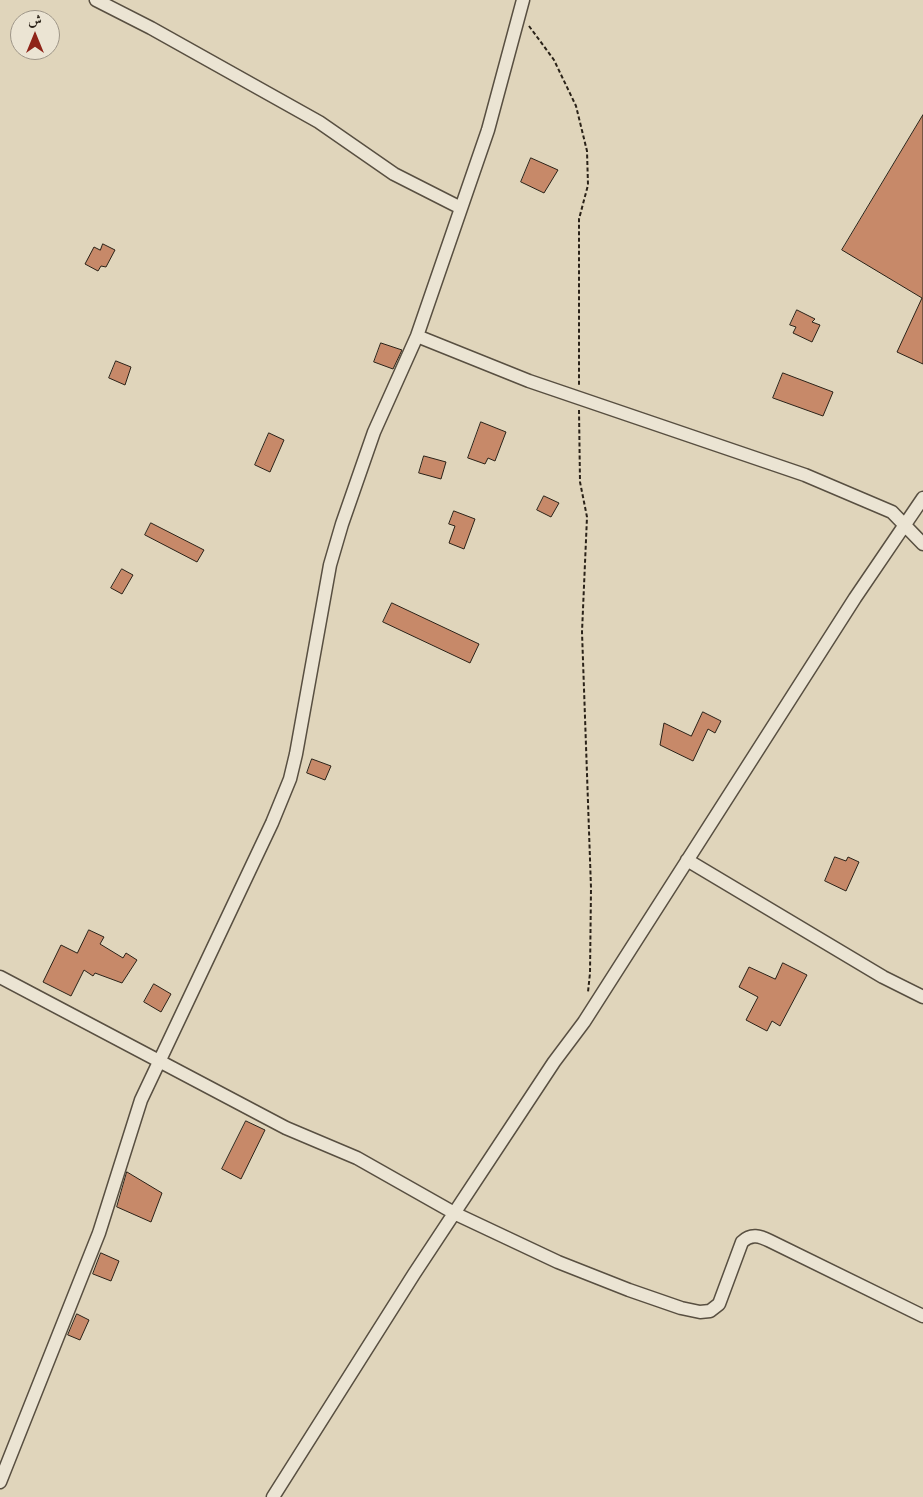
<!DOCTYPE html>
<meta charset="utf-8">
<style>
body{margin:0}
#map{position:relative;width:923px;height:1497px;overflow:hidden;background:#e0d5bb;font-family:"Old Standard TT",Amiri,serif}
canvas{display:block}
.north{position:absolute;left:10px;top:10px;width:50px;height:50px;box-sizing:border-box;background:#ebe4d3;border:1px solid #9e9688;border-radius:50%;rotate:0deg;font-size:14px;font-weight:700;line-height:20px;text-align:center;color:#2a2218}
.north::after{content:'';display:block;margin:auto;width:18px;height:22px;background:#8f2418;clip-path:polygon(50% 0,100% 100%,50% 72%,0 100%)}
</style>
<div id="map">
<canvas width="923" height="1497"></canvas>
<div class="north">ش</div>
</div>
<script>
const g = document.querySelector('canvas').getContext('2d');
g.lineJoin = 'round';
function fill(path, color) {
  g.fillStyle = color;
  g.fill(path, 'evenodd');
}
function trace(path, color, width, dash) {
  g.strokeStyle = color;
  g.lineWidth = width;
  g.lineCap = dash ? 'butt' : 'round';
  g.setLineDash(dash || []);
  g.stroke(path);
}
const building = new Path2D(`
 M 923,115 L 923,364 L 897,352 L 922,298 L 842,250 Z
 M 531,158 L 558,170 L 544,193 L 521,182 Z
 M 103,244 L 115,250 L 106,267 L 101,266 L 98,271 L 85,264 L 94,247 L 100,250 Z
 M 797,310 L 815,319 L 812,322 L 820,325 L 812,342 L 793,333 L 796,327 L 790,325 Z
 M 381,343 L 402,350 L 393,369 L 374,362 Z
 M 116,361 L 131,367 L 125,385 L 109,378 Z
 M 783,373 L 833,392 L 823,416 L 773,398 Z
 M 481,422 L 506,432 L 495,461 L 488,458 L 485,464 L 468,458 Z
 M 269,433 L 284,440 L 270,472 L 255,465 Z
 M 424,456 L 446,462 L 441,479 L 419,473 Z
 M 544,496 L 559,503 L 551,517 L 537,510 Z
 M 454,511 L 475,519 L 464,549 L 449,543 L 455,526 L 449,524 Z
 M 151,523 L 204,550 L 197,562 L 145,535 Z
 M 122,569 L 133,575 L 122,594 L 111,588 Z
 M 392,603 L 479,644 L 470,663 L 383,622 Z
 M 703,712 L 721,721 L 715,733 L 708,729 L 693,761 L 660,745 L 664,723 L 691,736 Z
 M 312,759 L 331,766 L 325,780 L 307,773 Z
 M 835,857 L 846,861 L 848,857 L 859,862 L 846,891 L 825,881 Z
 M 89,930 L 104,937 L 100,944 L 123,958 L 126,953 L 137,960 L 122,983 L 95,973 L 93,976 L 84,970 L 71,996 L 43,982 L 61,945 L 77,953 Z
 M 783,963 L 807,975 L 780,1026 L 772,1021 L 767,1031 L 746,1020 L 758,997 L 739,987 L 749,967 L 775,979 Z
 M 154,984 L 171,994 L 161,1012 L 144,1002 Z
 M 246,1121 L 265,1130 L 241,1179 L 222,1169 Z
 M 127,1172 L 162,1193 L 151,1222 L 117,1207 Z
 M 101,1253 L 119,1261 L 111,1281 L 93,1274 Z
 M 77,1314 L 89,1320 L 80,1340 L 68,1335 Z`);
const path = new Path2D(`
 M 529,26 L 554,60 L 576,106 L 587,151 L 588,185 L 579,219 L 579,386
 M 579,410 L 580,482 L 587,517 L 582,632 L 591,888 L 590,973 L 588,992`);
const minor = new Path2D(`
 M 96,0 L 151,28 L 319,122 L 394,174 L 461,208
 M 417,336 L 529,381 L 805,475 L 892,512 L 923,544
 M 687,860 L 883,977 L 923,997
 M 0,977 L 286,1128 L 357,1158 L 456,1214 L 558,1262 L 629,1290 L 681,1308 L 700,1312 L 710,1311 L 719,1304 L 742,1242 C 751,1233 760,1236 770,1241 L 923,1316
 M 0,1482 L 99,1233 L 141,1100 L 272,823 L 290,779 L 296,754 L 330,565 L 342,524 L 374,432 L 417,336 L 488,130 L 523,0
 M 273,1497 L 414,1274 L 554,1062 L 584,1022 L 855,598 L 923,498`);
fill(building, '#c78969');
trace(building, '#2a2218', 1);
trace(minor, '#584f41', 15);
trace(path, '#2a2218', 2, [4, 2.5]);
trace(minor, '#ebe4d3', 12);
</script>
